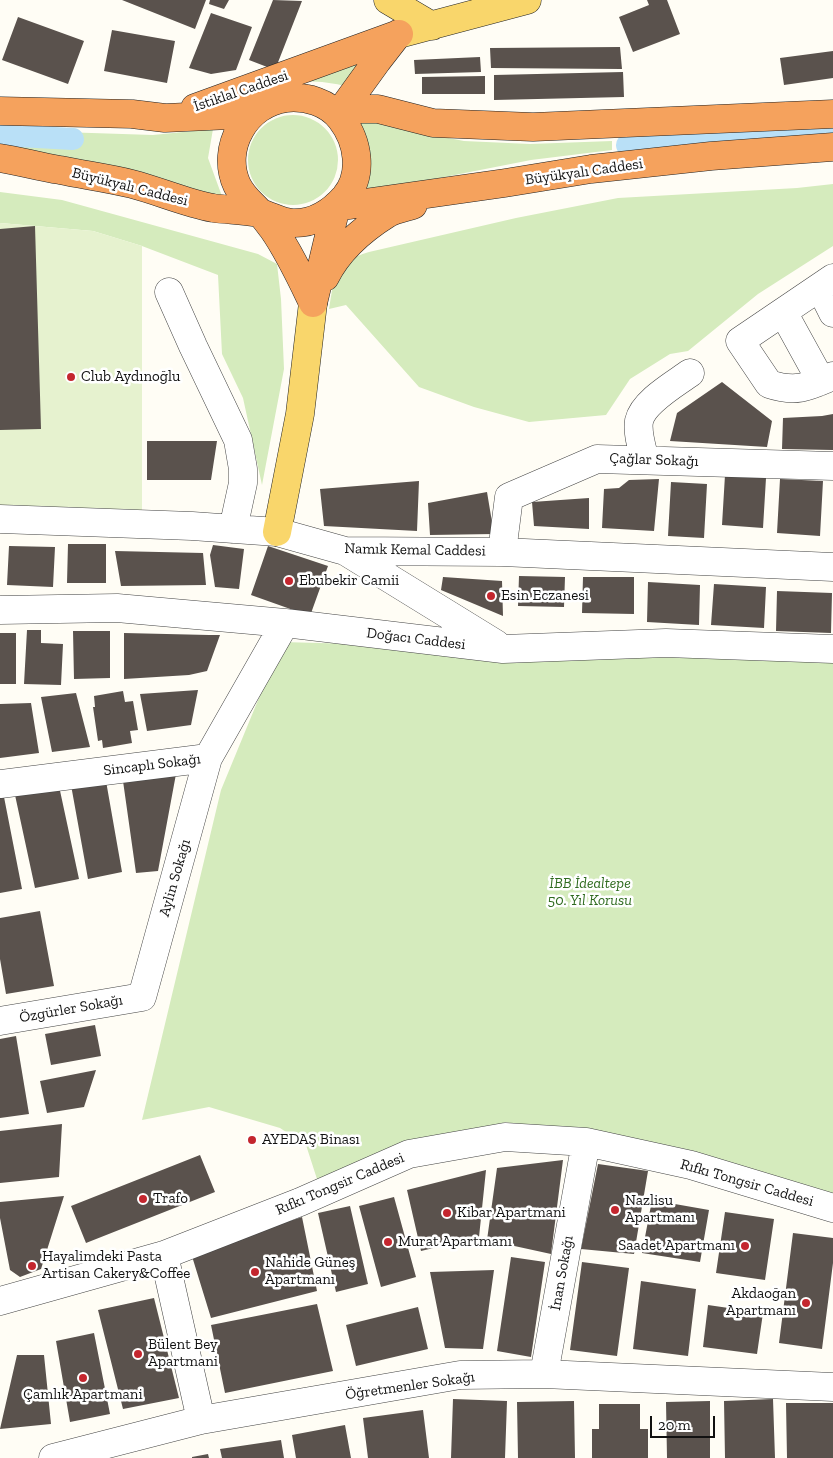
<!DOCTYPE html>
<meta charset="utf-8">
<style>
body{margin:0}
#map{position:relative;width:833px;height:1458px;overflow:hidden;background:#fffdf5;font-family:"Zilla Slab",serif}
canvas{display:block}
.scale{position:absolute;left:650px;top:1416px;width:65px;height:22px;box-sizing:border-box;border:2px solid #111;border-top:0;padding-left:6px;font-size:15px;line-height:18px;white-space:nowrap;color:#111;-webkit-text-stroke:4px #fff;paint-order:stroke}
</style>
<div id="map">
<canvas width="833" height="1458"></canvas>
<div class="scale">20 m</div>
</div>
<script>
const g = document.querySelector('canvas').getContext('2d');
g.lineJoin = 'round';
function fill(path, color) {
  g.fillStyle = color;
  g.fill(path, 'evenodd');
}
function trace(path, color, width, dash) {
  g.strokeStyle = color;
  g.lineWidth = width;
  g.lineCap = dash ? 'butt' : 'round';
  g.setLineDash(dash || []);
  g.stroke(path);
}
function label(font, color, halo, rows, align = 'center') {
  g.font = font + ' "Zilla Slab",serif';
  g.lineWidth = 5;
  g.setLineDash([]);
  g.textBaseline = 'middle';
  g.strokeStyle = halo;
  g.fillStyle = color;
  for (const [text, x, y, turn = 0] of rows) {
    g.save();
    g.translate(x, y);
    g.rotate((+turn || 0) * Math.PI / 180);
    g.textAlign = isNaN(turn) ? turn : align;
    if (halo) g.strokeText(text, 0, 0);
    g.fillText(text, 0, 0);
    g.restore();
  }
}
const green = new Path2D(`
 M 366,51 L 348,87 C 328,81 310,81 290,82 Z
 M 358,115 L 412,131 L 464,141 L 530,144 L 612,141 L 612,150 L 531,160 L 353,195 Z
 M248 160a45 45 0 1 1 90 0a45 45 0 1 1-90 0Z
 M 213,129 L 208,158 L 223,199 L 0,146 L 0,130 L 153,135 Z
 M 833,184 L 833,246 L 758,294 L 688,351 L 670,354 L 630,379 L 606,415 L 529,422 L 474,407 L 419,387 L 346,305 L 329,309 C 335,275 333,263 369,252 L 516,218 L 618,198 L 797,188 Z
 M 0,192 L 62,200 L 258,254 L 277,264 L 281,299 L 284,369 L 262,485 L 243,398 L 222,354 L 218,275 L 142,246 L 93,231 L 0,223 Z
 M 282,642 L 833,657 L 833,1197 L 506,1122 L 317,1179 L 306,1145 L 280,1128 L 209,1107 L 142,1120 L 221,790 Z`);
const pitch = new Path2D(`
 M 0,223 L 93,231 L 142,246 L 142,512 L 0,508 Z`);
const canal = new Path2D(`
 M 0,135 L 73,139
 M 627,145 L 833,131`);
const building = new Path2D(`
 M 122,0 L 206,0 L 195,29 Z
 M 210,0 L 229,0 L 224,9 L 209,4 Z
 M 273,0 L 302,1 L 275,70 L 249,60 Z
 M 647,0 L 667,0 L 680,34 L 633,52 L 619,17 L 649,5 Z
 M 211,13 L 252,27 L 236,70 L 211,74 L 189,68 Z
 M 18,17 L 84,41 L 68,84 L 2,60 Z
 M 112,30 L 175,41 L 167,83 L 104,71 Z
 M 620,47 L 622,69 L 491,68 L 490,48 Z
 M 833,51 L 833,78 L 784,85 L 780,58 Z
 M 480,57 L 481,72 L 415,74 L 414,60 Z
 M 623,72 L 624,97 L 494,100 L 494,75 Z
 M 485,76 L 485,94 L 422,94 L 422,77 Z
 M 35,226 L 41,429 L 0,430 L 0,229 Z
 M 722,382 L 772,421 L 767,447 L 670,441 L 677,413 Z
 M 833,414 L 833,450 L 782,449 L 783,418 L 822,416 Z
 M 147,441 L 217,441 L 211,480 L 147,480 Z
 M 725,475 L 766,478 L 763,528 L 722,525 Z
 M 659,479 L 654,531 L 602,528 L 604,489 L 619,488 L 629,480 Z
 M 780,479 L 823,481 L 820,536 L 777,533 Z
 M 419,481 L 417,531 L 324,526 L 320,489 Z
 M 671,482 L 707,484 L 704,538 L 668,536 Z
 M 487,492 L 494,534 L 430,535 L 428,503 Z
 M 589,498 L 589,529 L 534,526 L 532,502 Z
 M 68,544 L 106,544 L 106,583 L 67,583 Z
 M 213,545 L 244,549 L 239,589 L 215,587 L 210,555 Z
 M 9,546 L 55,547 L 53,587 L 7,585 Z
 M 268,546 L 328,566 L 310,616 L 251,595 Z
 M 115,551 L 203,553 L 206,585 L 121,586 Z
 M 519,576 L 565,577 L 564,607 L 518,606 Z
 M 443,577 L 502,581 L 503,616 L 441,590 Z
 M 583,577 L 634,577 L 634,614 L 582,613 Z
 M 648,582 L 700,585 L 699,625 L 647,622 Z
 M 714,584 L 766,587 L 764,628 L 711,625 Z
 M 777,591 L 832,593 L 831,633 L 776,631 Z
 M 27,630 L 41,630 L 41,643 L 63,644 L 61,685 L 24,684 Z
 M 73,631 L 110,631 L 110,678 L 74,679 Z
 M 0,633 L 16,633 L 16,684 L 0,684 Z
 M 124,633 L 209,635 L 220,635 L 207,671 L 189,675 L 124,679 Z
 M 198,690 L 191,725 L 147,731 L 140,694 Z
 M 123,691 L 125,702 L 133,701 L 138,730 L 130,731 L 132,743 L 103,748 L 102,740 L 98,741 L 93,707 L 95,707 L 94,696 Z
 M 76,693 L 90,747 L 52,752 L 41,697 Z
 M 31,703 L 39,753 L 0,758 L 0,704 Z
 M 176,774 L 158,871 L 136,873 L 123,781 Z
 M 106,781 L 122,872 L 88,879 L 71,785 Z
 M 59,786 L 79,879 L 35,888 L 15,795 Z
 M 4,797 L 22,889 L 0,893 L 0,798 Z
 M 40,911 L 54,986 L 6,994 L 0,959 L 0,918 Z
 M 95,1025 L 101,1056 L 51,1065 L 45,1034 Z
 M 16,1036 L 29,1114 L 0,1118 L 0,1039 Z
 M 96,1070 L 84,1107 L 47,1113 L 40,1081 Z
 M 62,1124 L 59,1177 L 0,1183 L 0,1131 Z
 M 200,1155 L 215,1192 L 86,1243 L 71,1206 Z
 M 563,1160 L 551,1254 L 487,1240 L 497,1168 Z
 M 598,1164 L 648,1171 L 634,1254 L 581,1249 Z
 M 486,1170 L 479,1237 L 421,1251 L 407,1190 Z
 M 64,1196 L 41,1269 L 20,1277 L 10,1270 L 0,1218 L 0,1202 Z
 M 394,1197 L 416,1277 L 381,1287 L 359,1206 Z
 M 652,1200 L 709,1210 L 700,1262 L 642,1253 Z
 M 350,1206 L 368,1284 L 336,1292 L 318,1213 Z
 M 725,1212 L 774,1219 L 765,1280 L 716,1273 Z
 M 302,1217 L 317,1291 L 211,1318 L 191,1253 Z
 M 793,1233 L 833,1238 L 833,1263 L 822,1349 L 779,1343 Z
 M 511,1257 L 545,1262 L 531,1357 L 497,1351 Z
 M 582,1262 L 629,1268 L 617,1356 L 570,1350 Z
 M 494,1270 L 483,1349 L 445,1348 L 430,1272 Z
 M 641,1281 L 696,1289 L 688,1356 L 633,1349 Z
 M 154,1298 L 179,1398 L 123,1409 L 98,1310 Z
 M 317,1304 L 333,1371 L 225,1393 L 211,1325 Z
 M 708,1305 L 763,1313 L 757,1354 L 703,1347 Z
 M 418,1307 L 428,1349 L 356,1366 L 346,1325 Z
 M 94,1333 L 110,1414 L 70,1422 L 56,1341 Z
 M 17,1355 L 44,1355 L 51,1424 L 0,1429 Z
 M 453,1399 L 507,1401 L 505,1458 L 451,1458 Z
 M 773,1399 L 775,1458 L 725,1458 L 724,1401 Z
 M 574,1401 L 575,1458 L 518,1458 L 517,1402 Z
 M 710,1401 L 710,1458 L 667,1458 L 666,1402 Z
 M 786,1403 L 833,1403 L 833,1458 L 787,1458 Z
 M 599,1404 L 640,1404 L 640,1429 L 648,1429 L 648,1458 L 592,1458 L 592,1429 L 599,1429 Z
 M 423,1410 L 429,1458 L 368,1458 L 363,1418 Z
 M 345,1425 L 351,1458 L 296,1458 L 292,1435 Z
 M 281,1440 L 284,1458 L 222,1458 L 220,1449 Z
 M 208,1454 L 209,1458 L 192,1458 L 192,1457 Z`);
const minor = new Path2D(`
 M 833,278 L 740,341 L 769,384 C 796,393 808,387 833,376
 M 820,287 L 833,313
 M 169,292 L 193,346 L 238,440 L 243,469 L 243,483 L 233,529
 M 783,312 L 821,381
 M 645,460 C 642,448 637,433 639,421 C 643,402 675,384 690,373
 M 0,519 L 192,526 L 277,532 L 345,551 L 502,552 L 833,567
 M 345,551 L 496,644
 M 502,552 L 509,497 L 597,459 L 833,466
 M 0,610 L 117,608 L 285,623 L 503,649 L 666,643 L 833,649
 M 0,784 L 208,758 L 285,623
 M 0,1021 L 142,997 L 208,758
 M 164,1255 L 201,1420
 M 0,1301 L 164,1255 L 300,1202 L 409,1154 L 505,1137 L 586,1142 L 691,1165 L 833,1208
 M 544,1374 L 586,1142
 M 53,1458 L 201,1420 L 460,1375 L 544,1374 L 833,1387`);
const major = new Path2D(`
 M 388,0 L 432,26
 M 399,34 L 527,0
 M 277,532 L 300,414 L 313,303`);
const highway = new Path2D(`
 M 195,108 L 399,34
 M 0,111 L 132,114 L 165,118 L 252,114
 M 338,115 L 360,109 L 378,109 L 433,123 L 533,127 L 833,114
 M 338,115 L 377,61 L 398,34
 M 0,158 C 20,161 40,167 60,170 C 84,175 108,178 132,184 C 159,191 186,203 213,208 C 228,210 244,210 259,213 C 270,215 279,222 292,223 C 313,224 331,213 345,197 C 364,174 358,141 341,119 C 328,102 306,96 286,98 C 246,103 220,148 237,185 C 244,199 252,203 261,214 C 265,218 269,224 273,229 C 289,252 301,278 313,303
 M 325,277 C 338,251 363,229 387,214 C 394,209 405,208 413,205
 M 313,303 L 336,207 L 505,183 L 591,169 L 711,156 L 833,147`);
const markers = [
 [71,377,5,"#c4262e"],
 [289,581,5,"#c4262e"],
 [491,596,5,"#c4262e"],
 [252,1140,5,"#c4262e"],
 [143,1199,5,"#c4262e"],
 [615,1210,5,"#c4262e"],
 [447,1213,5,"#c4262e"],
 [388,1242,5,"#c4262e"],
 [745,1246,5,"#c4262e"],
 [32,1266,5,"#c4262e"],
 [255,1272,5,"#c4262e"],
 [806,1303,5,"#c4262e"],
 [138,1354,5,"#c4262e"],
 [83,1378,5,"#c4262e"]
];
const streetNames = [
 ["İstiklal Caddesi",241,91,-19],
 ["Büyükyalı Caddesi",584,172,-8],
 ["Büyükyalı Caddesi",130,187,14],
 ["Çağlar Sokağı",654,460,2],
 ["Namık Kemal Caddesi",415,550,1],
 ["Doğacı Caddesi",416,639,7],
 ["Sincaplı Sokağı",152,765,-7],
 ["Aylin Sokağı",175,878,-74],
 ["Özgürler Sokağı",71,1009,-10],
 ["Rıfkı Tongsir Caddesi",747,1183,16],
 ["Rıfkı Tongsir Caddesi",340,1184,-23],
 ["İnan Sokağı",562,1273,-80],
 ["Öğretmenler Sokağı",410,1386,-8]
];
const poiNames = [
 ["Club Aydınoğlu",81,377],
 ["Ebubekir Camii",299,581],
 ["Esin Eczanesi",501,596],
 ["AYEDAŞ Binası",262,1140],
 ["Trafo",153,1199],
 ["Nazlisu",625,1201],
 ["Apartmanı",625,1218],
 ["Kibar Apartmani",457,1213],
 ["Murat Apartmanı",398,1242],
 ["Saadet Apartmanı",735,1246,"right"],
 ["Hayalimdeki Pasta",42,1257],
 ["Artisan Cakery&Coffee",42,1274],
 ["Nahide Güneş",265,1263],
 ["Apartmanı",265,1280],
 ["Akdaoğan",796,1294,"right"],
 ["Apartmanı",796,1311,"right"],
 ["Bülent Bey",148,1345],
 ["Apartmani",148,1362],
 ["Çamlık Apartmani",83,1395,"center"]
];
const parkNames = [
 ["İBB İdealtepe",590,884],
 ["50. Yıl Korusu",590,901]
];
fill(green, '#d5ebbd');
fill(pitch, '#e6f2cf');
trace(canal, '#b9e0f7', 22);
fill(building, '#5a524d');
trace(minor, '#444', 29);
trace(major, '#222', 29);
trace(highway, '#222', 29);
trace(minor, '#fff', 28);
trace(major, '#f9d66b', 28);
trace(highway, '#f5a25d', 28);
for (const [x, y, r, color] of markers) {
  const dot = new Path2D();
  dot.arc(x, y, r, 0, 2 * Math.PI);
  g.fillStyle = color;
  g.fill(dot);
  trace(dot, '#fff', 2);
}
label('15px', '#111', '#fff', streetNames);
label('15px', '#111', '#fff', poiNames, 'left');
label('italic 15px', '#2f6b1f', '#fff', parkNames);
</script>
